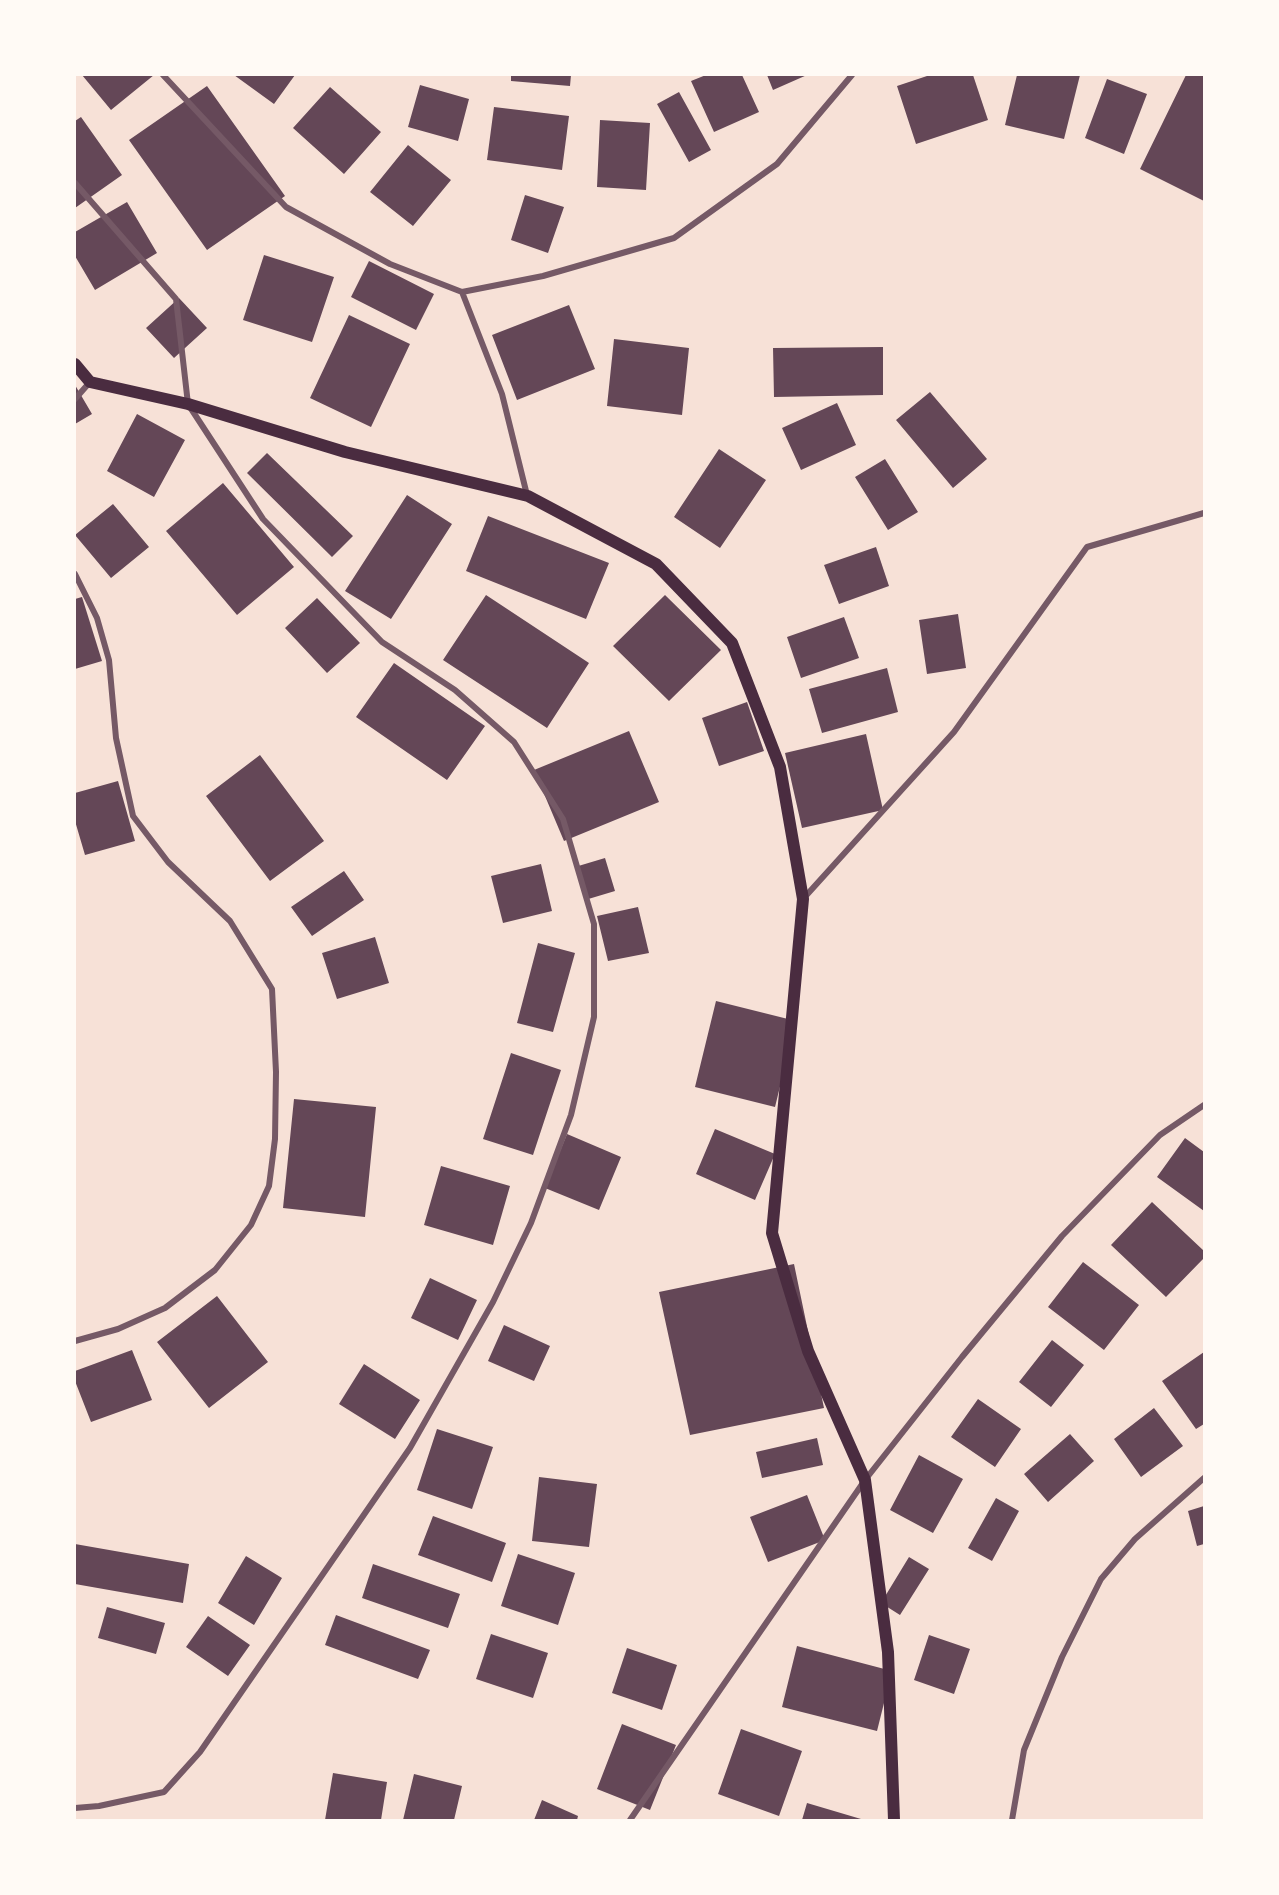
<!DOCTYPE html>
<style>
body{margin:0}
#map{position:relative;width:1279px;height:1895px;overflow:hidden;background:#f7e1d7;font-family:"Alegreya Sans",sans-serif}
canvas{display:block}
.frame{position:absolute;inset:0;border:76px solid #fffaf5;pointer-events:none}
</style>
<div id="map">
<canvas width="1279" height="1895"></canvas>
<div class="frame"></div>
</div>
<script>
const g = document.querySelector('canvas').getContext('2d');
g.lineJoin = 'round';
function fill(path, color) {
  g.fillStyle = color;
  g.fill(path, 'evenodd');
}
function trace(path, color, width, dash) {
  g.strokeStyle = color;
  g.lineWidth = width;
  g.lineCap = dash ? 'butt' : 'round';
  g.setLineDash(dash || []);
  g.stroke(path);
}
const building = new Path2D(`
 M 82,75 L 154,75 L 111,110 Z
 M 234,75 L 295,75 L 274,104 Z
 M 511,75 L 571,75 L 570,86 L 511,81 Z
 M 706,75 L 742,75 L 759,112 L 714,132 L 691,81 Z
 M 767,75 L 807,75 L 773,90 Z
 M 930,75 L 973,75 L 988,120 L 916,144 L 897,86 Z
 M 1017,75 L 1080,75 L 1064,139 L 1005,125 Z
 M 1186,75 L 1204,75 L 1204,201 L 1140,169 Z
 M 1107,79 L 1147,94 L 1124,154 L 1085,138 Z
 M 420,85 L 469,99 L 458,141 L 408,127 Z
 M 207,86 L 285,196 L 207,250 L 129,140 Z
 M 330,87 L 381,132 L 344,174 L 293,128 Z
 M 679,92 L 711,150 L 689,162 L 657,104 Z
 M 494,107 L 569,116 L 562,170 L 487,160 Z
 M 81,117 L 122,175 L 75,208 L 75,121 Z
 M 600,120 L 650,123 L 646,190 L 597,187 Z
 M 408,145 L 451,180 L 413,226 L 370,192 Z
 M 525,195 L 564,207 L 548,253 L 511,240 Z
 M 127,202 L 157,253 L 95,290 L 75,256 L 75,232 Z
 M 264,255 L 334,277 L 312,342 L 243,320 Z
 M 369,261 L 434,294 L 416,330 L 351,297 Z
 M 179,298 L 207,328 L 174,358 L 146,328 Z
 M 569,305 L 595,369 L 517,400 L 492,335 Z
 M 349,315 L 410,344 L 371,427 L 310,398 Z
 M 614,339 L 689,348 L 682,415 L 607,406 Z
 M 883,347 L 883,395 L 774,397 L 773,348 Z
 M 75,385 L 92,414 L 75,424 Z
 M 930,392 L 987,459 L 953,488 L 896,420 Z
 M 837,403 L 856,445 L 801,470 L 782,428 Z
 M 137,414 L 185,440 L 154,497 L 107,471 Z
 M 719,449 L 766,480 L 720,548 L 674,517 Z
 M 267,453 L 353,536 L 332,557 L 247,473 Z
 M 885,459 L 918,512 L 888,530 L 855,477 Z
 M 223,483 L 294,567 L 237,615 L 166,531 Z
 M 407,495 L 452,524 L 391,619 L 345,591 Z
 M 113,504 L 149,547 L 111,578 L 75,535 Z
 M 488,516 L 609,563 L 586,619 L 466,571 Z
 M 876,547 L 889,586 L 839,604 L 824,565 Z
 M 486,595 L 589,663 L 547,728 L 443,660 Z
 M 665,595 L 721,650 L 669,701 L 613,646 Z
 M 82,597 L 102,661 L 75,669 L 75,599 Z
 M 317,598 L 360,643 L 327,673 L 285,628 Z
 M 958,614 L 966,668 L 927,674 L 919,620 Z
 M 844,617 L 859,658 L 801,678 L 787,637 Z
 M 394,663 L 485,726 L 447,780 L 356,717 Z
 M 887,668 L 898,712 L 822,733 L 809,689 Z
 M 747,702 L 764,751 L 719,766 L 702,718 Z
 M 629,731 L 659,802 L 564,841 L 534,770 Z
 M 866,734 L 883,810 L 802,828 L 785,753 Z
 M 260,755 L 324,841 L 270,881 L 206,796 Z
 M 118,781 L 135,841 L 85,855 L 75,821 L 75,793 Z
 M 605,858 L 615,891 L 585,900 L 575,867 Z
 M 541,864 L 552,911 L 503,923 L 491,876 Z
 M 344,871 L 364,900 L 312,936 L 291,907 Z
 M 638,907 L 649,953 L 608,961 L 597,916 Z
 M 375,937 L 389,983 L 337,999 L 322,953 Z
 M 538,943 L 575,953 L 553,1032 L 517,1023 Z
 M 716,1001 L 796,1021 L 775,1107 L 695,1087 Z
 M 511,1053 L 561,1070 L 533,1155 L 483,1139 Z
 M 294,1099 L 376,1107 L 365,1217 L 283,1208 Z
 M 715,1129 L 775,1154 L 755,1200 L 696,1174 Z
 M 567,1134 L 621,1157 L 599,1210 L 545,1188 Z
 M 1185,1138 L 1204,1152 L 1204,1211 L 1157,1177 Z
 M 441,1166 L 510,1186 L 493,1245 L 424,1225 Z
 M 1152,1202 L 1204,1251 L 1204,1258 L 1166,1297 L 1111,1245 Z
 M 1083,1262 L 1139,1305 L 1104,1350 L 1048,1307 Z
 M 794,1264 L 824,1408 L 690,1435 L 659,1292 Z
 M 430,1278 L 477,1300 L 458,1340 L 411,1318 Z
 M 217,1296 L 268,1362 L 209,1408 L 157,1342 Z
 M 504,1325 L 550,1346 L 534,1381 L 488,1361 Z
 M 1052,1340 L 1084,1365 L 1051,1407 L 1019,1382 Z
 M 132,1350 L 152,1400 L 91,1422 L 75,1381 L 75,1371 Z
 M 1204,1352 L 1204,1424 L 1196,1429 L 1162,1381 Z
 M 364,1364 L 420,1400 L 395,1439 L 339,1404 Z
 M 978,1399 L 1021,1429 L 995,1467 L 951,1437 Z
 M 1154,1408 L 1183,1446 L 1141,1477 L 1114,1439 Z
 M 437,1429 L 493,1447 L 472,1509 L 417,1490 Z
 M 1070,1434 L 1094,1461 L 1048,1502 L 1024,1474 Z
 M 817,1438 L 823,1465 L 762,1478 L 756,1452 Z
 M 919,1455 L 963,1479 L 933,1533 L 890,1510 Z
 M 539,1477 L 597,1484 L 589,1547 L 532,1541 Z
 M 807,1495 L 825,1540 L 768,1562 L 750,1517 Z
 M 996,1498 L 1019,1511 L 992,1561 L 968,1548 Z
 M 1204,1506 L 1204,1544 L 1197,1546 L 1188,1511 Z
 M 433,1516 L 506,1543 L 492,1582 L 418,1555 Z
 M 75,1544 L 189,1564 L 183,1603 L 75,1584 Z
 M 518,1554 L 575,1573 L 558,1625 L 501,1606 Z
 M 246,1556 L 282,1578 L 254,1625 L 218,1603 Z
 M 909,1557 L 929,1569 L 900,1615 L 881,1603 Z
 M 373,1564 L 460,1594 L 448,1628 L 362,1598 Z
 M 107,1607 L 165,1623 L 156,1654 L 98,1638 Z
 M 336,1615 L 430,1650 L 418,1679 L 325,1645 Z
 M 208,1616 L 250,1645 L 228,1676 L 186,1647 Z
 M 491,1634 L 548,1653 L 533,1698 L 476,1679 Z
 M 929,1635 L 970,1649 L 954,1694 L 914,1680 Z
 M 797,1646 L 892,1671 L 877,1731 L 782,1707 Z
 M 627,1648 L 677,1665 L 662,1710 L 612,1693 Z
 M 622,1724 L 676,1745 L 650,1810 L 597,1789 Z
 M 741,1729 L 802,1751 L 779,1816 L 718,1794 Z
 M 333,1773 L 387,1782 L 381,1820 L 325,1820 Z
 M 414,1774 L 462,1786 L 454,1820 L 403,1820 Z
 M 542,1800 L 578,1816 L 577,1820 L 534,1820 Z
 M 807,1803 L 861,1819 L 861,1820 L 802,1820 Z`);
const minor = new Path2D(`
 M 163,75 L 286,207 L 390,264 L 462,292 L 502,394 L 527,495
 M 75,183 L 176,299 L 188,404 L 263,519 L 382,642 L 455,690 L 514,742 L 563,819 L 594,924 L 594,1017 L 571,1115 L 531,1223 L 493,1302 L 410,1448 L 200,1752 L 164,1792 L 99,1806 L 75,1808
 M 462,292 L 543,276 L 674,238 L 777,164 L 852,75
 M 75,399 L 90,382
 M 75,574 L 97,618 L 109,660 L 116,738 L 133,816 L 168,862 L 230,921 L 272,989 L 276,1072 L 275,1139 L 269,1186 L 251,1225 L 215,1270 L 165,1308 L 118,1329 L 75,1341
 M 803,899 L 954,732 L 1087,547 L 1204,513
 M 630,1820 L 865,1480 L 962,1357 L 1062,1236 L 1160,1135 L 1204,1105
 M 1012,1820 L 1024,1750 L 1062,1657 L 1101,1579 L 1135,1539 L 1204,1478`);
const secondary = new Path2D(`
 M 75,364 L 90,382 L 188,404 L 345,452 L 528,496 L 656,564 L 732,643 L 780,767 L 803,899 L 772,1233 L 808,1351 L 865,1480 L 888,1652 L 894,1820`);
fill(building, '#644757');
trace(minor, '#755966', 6);
trace(secondary, '#4a2c40', 12);
</script>
